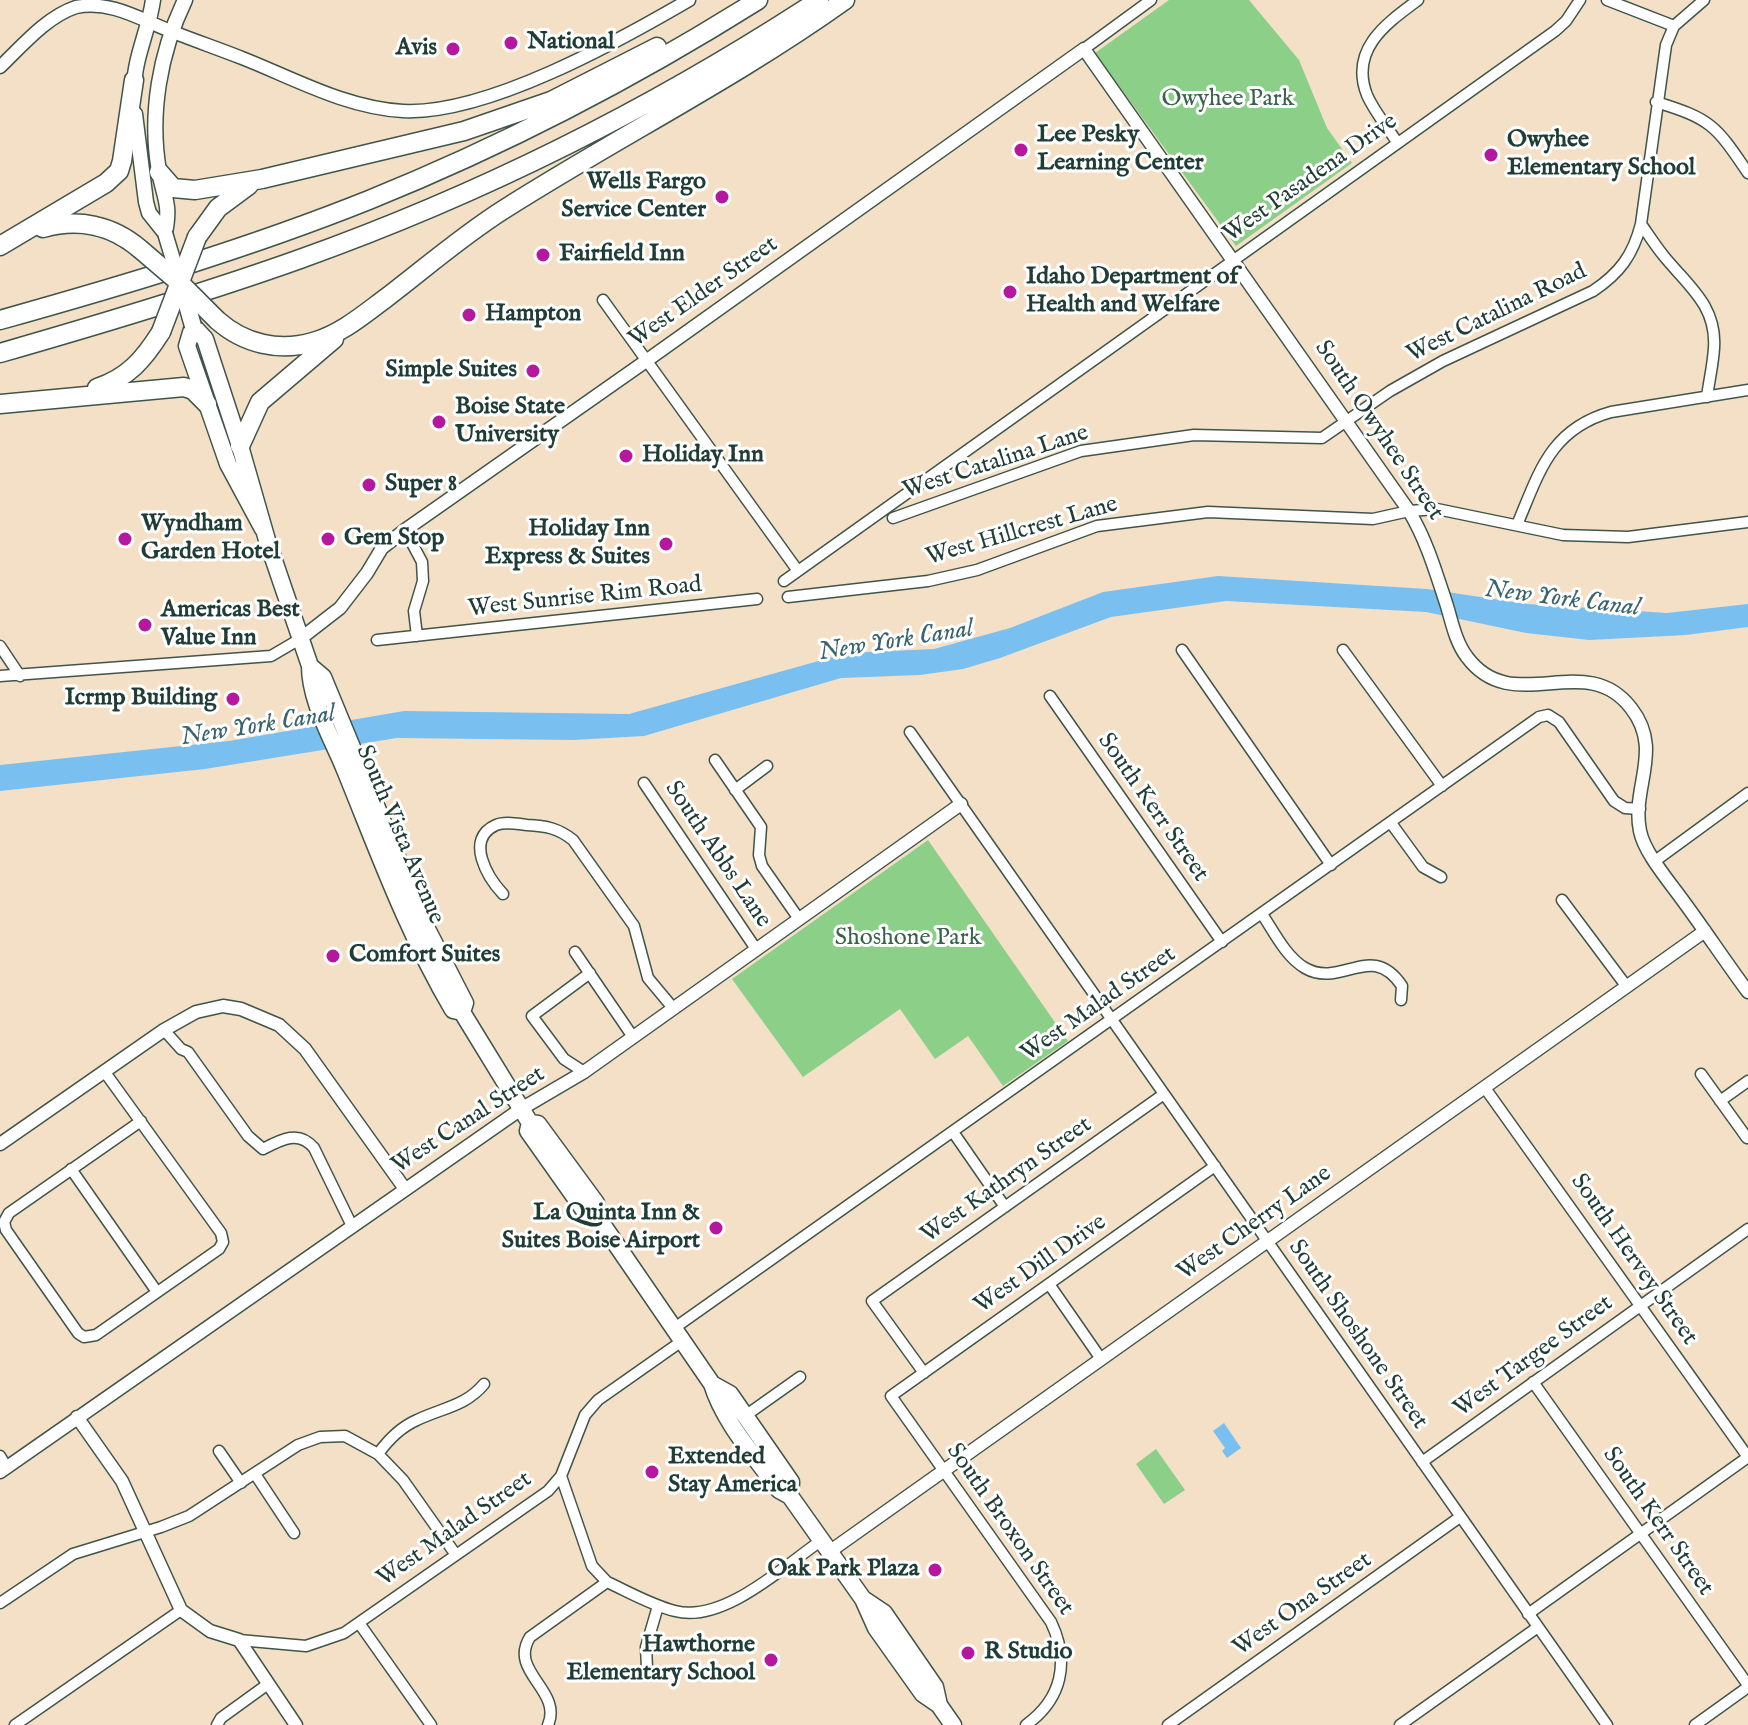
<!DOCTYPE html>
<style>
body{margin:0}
canvas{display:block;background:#f4e0c6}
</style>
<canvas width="1748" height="1725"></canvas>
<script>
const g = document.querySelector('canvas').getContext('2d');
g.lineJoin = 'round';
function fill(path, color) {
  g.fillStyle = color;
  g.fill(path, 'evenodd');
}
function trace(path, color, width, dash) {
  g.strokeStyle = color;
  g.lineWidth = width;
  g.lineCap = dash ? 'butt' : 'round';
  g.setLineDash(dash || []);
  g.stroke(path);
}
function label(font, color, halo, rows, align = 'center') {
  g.font = font + ' "IM FELL English",serif';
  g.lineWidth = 6;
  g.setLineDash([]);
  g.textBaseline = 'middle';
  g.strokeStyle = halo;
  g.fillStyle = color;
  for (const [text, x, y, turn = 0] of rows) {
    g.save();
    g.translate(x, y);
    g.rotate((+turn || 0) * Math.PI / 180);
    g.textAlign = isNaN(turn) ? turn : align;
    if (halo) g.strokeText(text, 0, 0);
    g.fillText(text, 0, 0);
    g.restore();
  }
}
const green = new Path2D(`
 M 1169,0 L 1249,0 L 1299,60 L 1327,128 L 1352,163 L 1236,246 L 1095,53 Z
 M 928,840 L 1068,1041 L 1003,1086 L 968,1036 L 935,1059 L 900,1009 L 803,1077 L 732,979 Z
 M 1156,1449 L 1185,1490 L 1164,1504 L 1136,1464 Z`);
const water = new Path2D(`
 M 1218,576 L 1427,589 L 1527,604 L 1667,613 L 1748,604 L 1748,627 L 1686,635 L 1589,640 L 1526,633 L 1426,612 L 1226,601 L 1111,617 L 1000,658 L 963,669 L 920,675 L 841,678 L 644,736 L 573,740 L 397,738 L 205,769 L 0,791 L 0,765 L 229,741 L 404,711 L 629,714 L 847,653 L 934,649 L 1010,628 L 1103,592 Z
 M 1224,1423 L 1241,1448 L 1227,1458 L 1222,1451 L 1225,1448 L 1213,1431 Z`);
const minor = new Path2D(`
 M 1607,0 L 1674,26
 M 1084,49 L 1151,0
 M 1656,102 C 1712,119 1716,126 1748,173
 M 1397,142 C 1387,127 1374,111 1367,95 C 1349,49 1387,23 1418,0
 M 1641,224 C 1648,234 1655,245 1663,255 C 1687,285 1717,305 1714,348 C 1713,365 1709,381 1707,397
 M 603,300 L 798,571
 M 893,518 L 1081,451 L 1194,435 L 1322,438 L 1390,391 L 1443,361 L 1593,291 C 1620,273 1633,255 1641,224 L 1666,45 L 1674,26 L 1704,0
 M 1517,525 C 1539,473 1550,429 1611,412 L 1748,390
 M 405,530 L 422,562 L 423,581 L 414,611 L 417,636
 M 784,581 L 1555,31 L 1566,21 L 1580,0
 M 788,597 L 928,581 L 977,570 L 1097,526 L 1208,512 L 1373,519 L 1409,511 L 1437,509 L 1563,535 L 1628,537 L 1748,522
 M 377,640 L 757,599
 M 0,646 L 20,676
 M 1182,650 L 1331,865
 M 1343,650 L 1442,786
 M 0,676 L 271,656 L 300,639
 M 1050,696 L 1222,942
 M 910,732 L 1607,1725
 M 715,760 L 761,827 L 759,855 L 762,866 L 799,919
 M 644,783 L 756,949
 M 735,790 L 767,766
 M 1391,823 L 1423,867 L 1441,877
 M 1655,861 L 1748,793
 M 503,894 C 488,878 464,839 496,825 C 505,821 518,824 527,825 C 546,826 558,828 573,840 L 634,926 L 648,978 L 673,1008
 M 1562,900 L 1627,987
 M 1262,914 C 1274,932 1286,957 1305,968 C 1342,989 1371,940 1402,986 L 1401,1000
 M 575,952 L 633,1037
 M 164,1030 L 181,1049 L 188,1052 L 248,1136 L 263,1149 C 282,1139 299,1130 314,1148 L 352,1226
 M 104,1071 L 221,1233 L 223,1242 L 219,1249 L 96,1335 L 84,1337 L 78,1333 L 6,1230 L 4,1222 L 9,1213 L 141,1121
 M 584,1072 L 564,1059 L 532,1016 L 590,973
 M 1701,1074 L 1747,1138
 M 1485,1088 L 1748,1457
 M 1720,1101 L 1748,1081
 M 953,1132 L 1005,1207
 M 71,1169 L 157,1292
 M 1049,1284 L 1101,1359
 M 673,1329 L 1539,717 L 1548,715 L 1559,722 L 1614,801 L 1625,808 L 1640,809
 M 924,1373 L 872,1301 L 1164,1094
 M 1533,1382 L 1748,1685
 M 745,1416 L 800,1377
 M 219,1451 L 241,1483
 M 378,1454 L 403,1480 L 456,1555
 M 0,1456 L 7,1468
 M 1422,1462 L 1748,1229
 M 255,1474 L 294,1533
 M 561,1476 L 592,1566 L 607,1582
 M 0,1603 L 73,1554 L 161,1527 L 189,1516 L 298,1445 L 320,1437 L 345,1436 L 378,1454 C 388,1440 401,1427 417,1420 C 442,1408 466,1406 484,1384
 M 1528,1614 L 1748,1457
 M 359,1623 L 431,1725
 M 239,1640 L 306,1646 L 344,1633 L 548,1491 L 561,1476 L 585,1415 L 598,1400 L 682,1341
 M 647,1668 L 646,1647 L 658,1606
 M 15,1725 L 181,1610
 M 217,1725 L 221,1718 L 268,1684
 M 548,1725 C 563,1690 508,1672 530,1637 L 607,1582 C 629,1592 651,1605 675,1611 C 723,1624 784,1566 822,1540
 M 1026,1725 C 1062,1699 1070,1662 1051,1622 L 891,1396 L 1215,1166
 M 1168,1725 L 1460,1517
 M 1400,1725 L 1538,1627
 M 1695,1725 L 1748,1687`);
const tertiary = new Path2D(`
 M 0,67 C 22,46 46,17 76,7 C 112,0 141,20 173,32 C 196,41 219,49 242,58 C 293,78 346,108 403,111 C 486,115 617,42 689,0
 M 300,639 L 340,608 L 367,573 L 382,548 L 405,530 L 646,361 L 1084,49 L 1409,511 C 1427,541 1436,573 1447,606 C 1452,623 1456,643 1467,657 C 1513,719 1585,648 1631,708 C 1664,750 1631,787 1640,831 C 1644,852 1668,880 1681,898 C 1704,929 1725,961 1748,992
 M 0,1144 L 164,1030 L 196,1012 L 223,1006 L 241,1009 L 279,1025 L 305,1049 L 405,1189
 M 77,1417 L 122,1481 L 181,1610 L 210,1631 L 239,1640 L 296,1725
 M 0,1472 L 521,1109 L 584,1072 L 961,804
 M 829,1552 L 1705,931`);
const secondary = new Path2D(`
 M 134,89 C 134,58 149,30 153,0
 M 135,114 L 146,202 L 149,213 L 165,233
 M 165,233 C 171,203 164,199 159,171 C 149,114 160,52 185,0`);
const primary = new Path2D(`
 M 263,529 L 228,464 L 187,346 L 193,326 L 205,339 L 240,446 L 267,540 L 310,666 C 310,701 332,738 345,770 C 378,851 408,934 453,1010 L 462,1012
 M 310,666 L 323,677 L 427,929 L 465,1003 L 462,1012 L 465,1017 L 530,1123 L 528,1131 L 586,1213 L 598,1218
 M 530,1123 L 538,1124 L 596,1203 L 598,1218 L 712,1384 C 724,1423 755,1456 779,1490 L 790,1496 L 863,1599 L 876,1628 L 923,1694 L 939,1705 L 953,1725
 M 712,1384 L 730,1394 L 791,1482 L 790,1496
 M 863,1599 L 884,1613 L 935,1687 L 939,1705`);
const motorway = new Path2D(`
 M 159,172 L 173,188 L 195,190 L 262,179 L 464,131 L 551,101 L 657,47
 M 43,228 C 78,218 112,225 140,249
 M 197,237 L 218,208 L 249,185
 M 0,246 L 106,183 L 119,171 L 122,161 L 134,80
 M 0,320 C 125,285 249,248 369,200 C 505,145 634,78 758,0
 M 217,320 C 244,344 279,352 313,342 C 341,334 363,315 386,298 C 424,269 462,236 503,210 C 616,138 736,78 845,0
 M 0,353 C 101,324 202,294 300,259 C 482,194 657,106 819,0
 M 97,388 C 128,378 144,359 161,332
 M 0,404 L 184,387 L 193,390 L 207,404
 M 240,446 L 260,402 L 334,339`);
const secondaryBridge = new Path2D(`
 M 165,233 L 180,283`);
const primaryBridge = new Path2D(`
 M 181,284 L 193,326`);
const motorwayBridge = new Path2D(`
 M 140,249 L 181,284 L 217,320
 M 161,332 L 197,237`);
const markers = [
 [511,43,8,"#b5179e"],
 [453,49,8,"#b5179e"],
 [1021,150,8,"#b5179e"],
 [1491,155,8,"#b5179e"],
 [722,197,8,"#b5179e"],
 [543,255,8,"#b5179e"],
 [1010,292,8,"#b5179e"],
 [469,315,8,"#b5179e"],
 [533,371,8,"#b5179e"],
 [439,422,8,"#b5179e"],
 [626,456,8,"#b5179e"],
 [369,485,8,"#b5179e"],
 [125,539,8,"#b5179e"],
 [328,539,8,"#b5179e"],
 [666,544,8,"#b5179e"],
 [145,625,8,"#b5179e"],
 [233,699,8,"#b5179e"],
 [333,956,8,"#b5179e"],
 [716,1228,8,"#b5179e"],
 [652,1472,8,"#b5179e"],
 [935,1570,8,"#b5179e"],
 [968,1653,8,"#b5179e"],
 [771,1660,8,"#b5179e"]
];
const poiNames = [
 ["National",527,43],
 ["Avis",437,49,"right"],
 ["Lee Pesky",1037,136],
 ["Learning Center",1037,164],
 ["Owyhee",1507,141],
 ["Elementary School",1507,169],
 ["Wells Fargo",706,183,"right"],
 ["Service Center",706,211,"right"],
 ["Fairfield Inn",559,255],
 ["Idaho Department of",1026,278],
 ["Health and Welfare",1026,306],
 ["Hampton",485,315],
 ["Simple Suites",517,371,"right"],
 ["Boise State",455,408],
 ["University",455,436],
 ["Holiday Inn",642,456],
 ["Super 8",385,485],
 ["Wyndham",141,525],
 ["Garden Hotel",141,553],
 ["Holiday Inn",650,530,"right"],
 ["Express & Suites",650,558,"right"],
 ["Gem Stop",344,539],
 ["Americas Best",161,611],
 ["Value Inn",161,639],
 ["Icrmp Building",217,699,"right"],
 ["Comfort Suites",349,956],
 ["La Quinta Inn &",700,1214,"right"],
 ["Suites Boise Airport",700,1242,"right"],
 ["Extended",668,1458],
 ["Stay America",668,1486],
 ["Oak Park Plaza",919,1570,"right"],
 ["Hawthorne",755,1646,"right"],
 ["Elementary School",755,1674,"right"],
 ["R Studio",984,1653]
];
const parkNames = [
 ["Owyhee Park",1228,100],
 ["Shoshone Park",908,939]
];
const streetNames = [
 ["West Pasadena Drive",1311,179,-35],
 ["West Elder Street",704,293,-35],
 ["West Catalina Road",1497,314,-26],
 ["South Owyhee Street",1378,431,56],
 ["West Catalina Lane",996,463,-18],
 ["West Hillcrest Lane",1022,532,-16],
 ["West Sunrise Rim Road",585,598,-6],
 ["South Kerr Street",1152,808,55],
 ["South Vista Avenue",399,835,67],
 ["South Abbs Lane",717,855,56],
 ["West Malad Street",1099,1005,-35],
 ["West Canal Street",469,1121,-33],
 ["West Kathryn Street",1007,1181,-35],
 ["West Cherry Lane",1255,1224,-35],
 ["South Hervey Street",1633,1260,55],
 ["West Dill Drive",1041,1265,-35],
 ["South Shoshone Street",1357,1335,55],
 ["West Targee Street",1534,1357,-36],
 ["South Kerr Street",1657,1522,55],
 ["West Malad Street",455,1530,-35],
 ["South Broxon Street",1009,1530,55],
 ["West Ona Street",1303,1605,-35]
];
const waterNames = [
 ["New York Canal",1562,600,7],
 ["New York Canal",896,642,-9],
 ["New York Canal",258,727,-9]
];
fill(green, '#8bcf88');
fill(water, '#79c0f1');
trace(minor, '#3f554a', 13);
trace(tertiary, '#3f554a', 15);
trace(secondary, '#3f554a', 17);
trace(primary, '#3f554a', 19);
trace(motorway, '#3f554a', 21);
trace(minor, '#fff', 10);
trace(tertiary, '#fff', 12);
trace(secondary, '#fff', 14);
trace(primary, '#fff', 16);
trace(motorway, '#fff', 18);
trace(secondaryBridge, '#3f554a', 17, []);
trace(primaryBridge, '#3f554a', 19, []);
trace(motorwayBridge, '#3f554a', 21, []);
trace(secondaryBridge, '#fff', 14);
trace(primaryBridge, '#fff', 16);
trace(motorwayBridge, '#fff', 18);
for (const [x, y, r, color] of markers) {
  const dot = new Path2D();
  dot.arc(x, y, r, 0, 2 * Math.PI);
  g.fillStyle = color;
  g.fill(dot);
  trace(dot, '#fff', 3);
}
label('bold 24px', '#1f3d34', '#fff', poiNames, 'left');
label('24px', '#3a6249', '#fff', parkNames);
label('24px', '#1f3d34', '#fff', streetNames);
label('italic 26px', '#3a646d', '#fff', waterNames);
</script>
